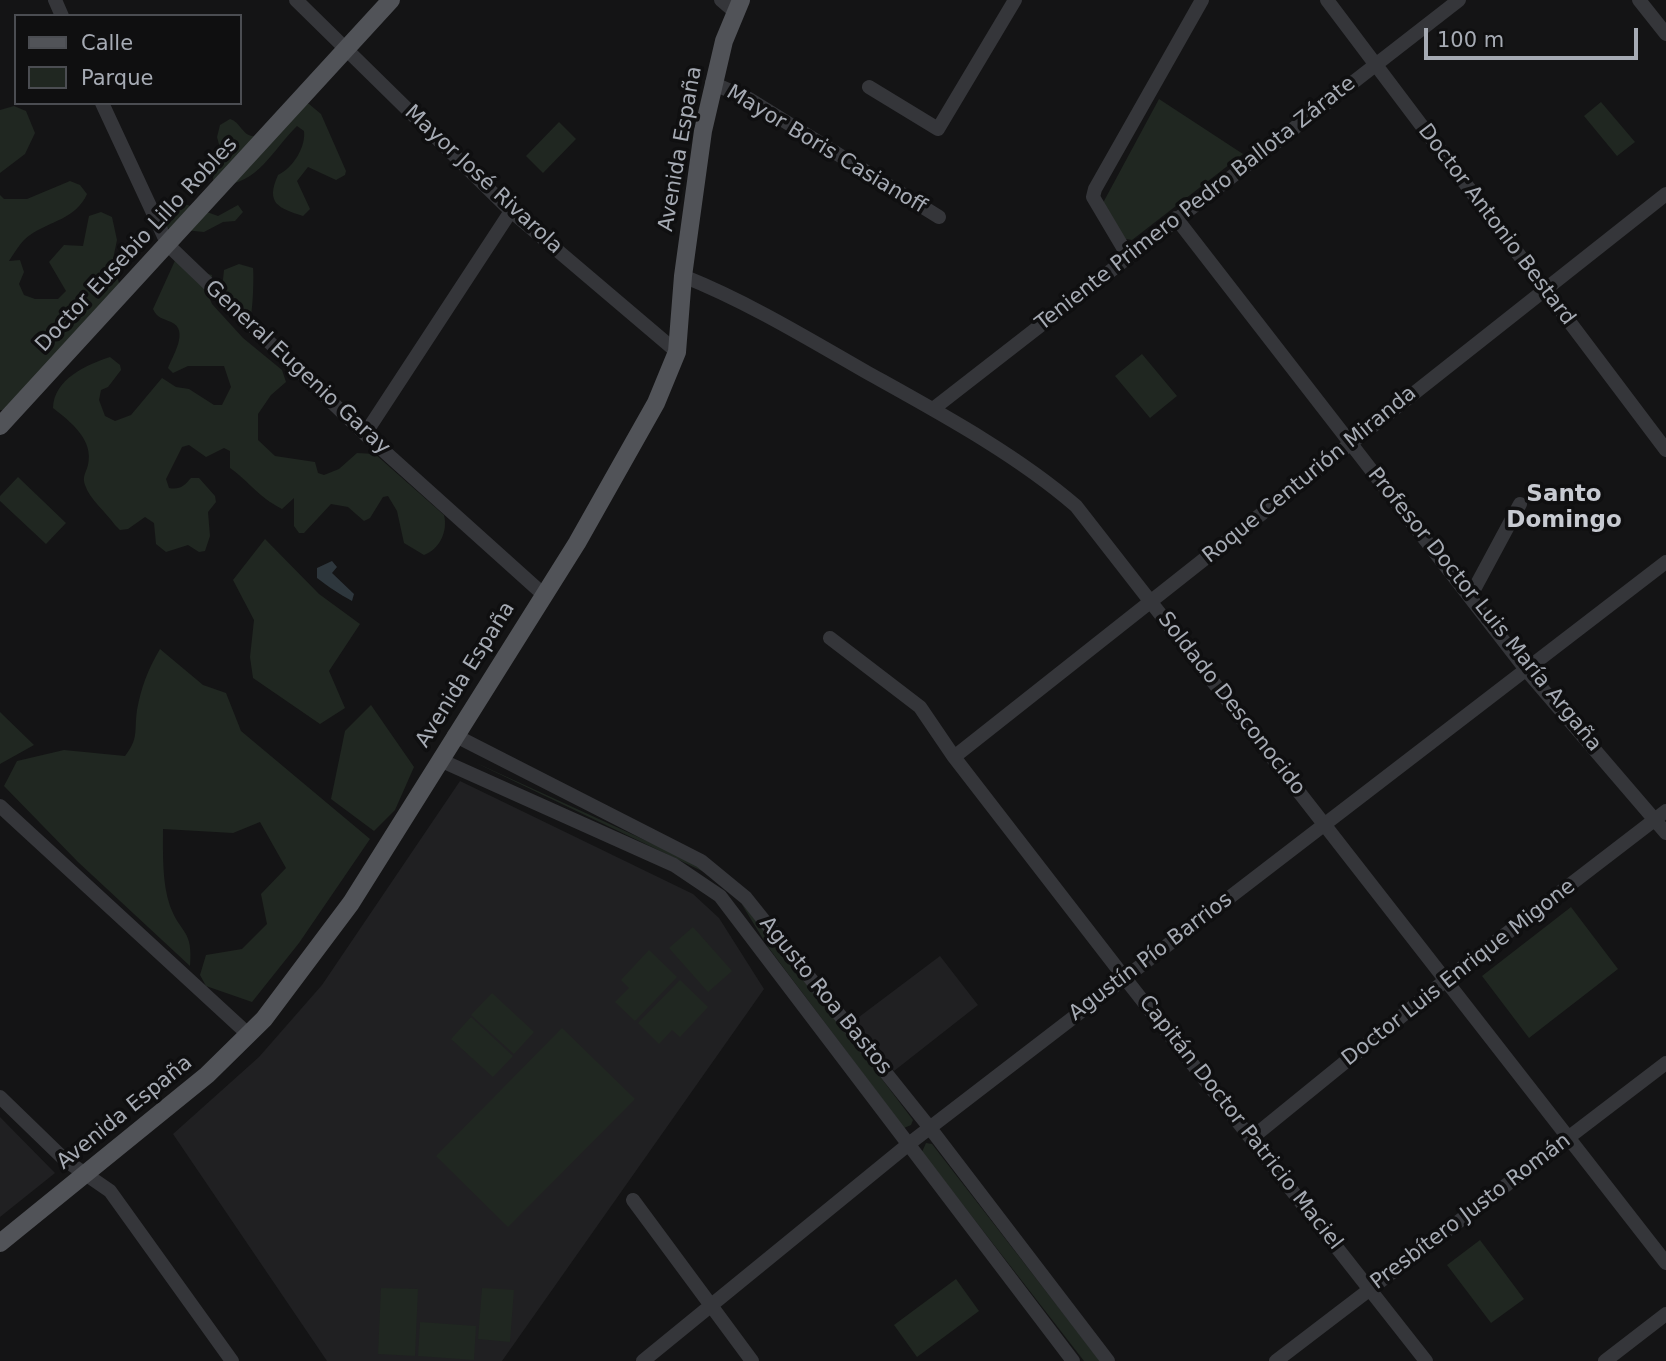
<!DOCTYPE html>
<meta charset="utf-8">
<style>
body{margin:0}
#map{position:relative;width:1666px;height:1361px;overflow:hidden;background:#141415;font-family:"DejaVu Sans",sans-serif}
canvas{display:block}
.legend{position:absolute;left:14px;top:14px;width:228px;height:91px;box-sizing:border-box;background:#0f0f10;border:2px solid #4b4d52;margin:0;padding:9px 12px;list-style:none;font-size:21px;color:#a6abb4}
.legend li{display:flex;align-items:center;gap:14px;height:35px}
.legend b{width:35px;border:2px solid #4b4d52}
.scale{position:absolute;left:1424px;top:28px;width:214px;height:32px;box-sizing:border-box;border:4px solid #a6abb4;border-top:0;padding-left:9px;font-size:21px;line-height:24px;white-space:nowrap;color:#a6abb4;-webkit-text-stroke:5px #0f0f10;paint-order:stroke}
</style>
<div id="map">
<canvas width="1666" height="1361"></canvas>
<ul class="legend">
<li><b style="height:9px;background:#515358"></b>Calle</li>
<li><b style="height:19px;background:#202721"></b>Parque</li>
</ul>
<div class="scale">100 m</div>
</div>
<script>
const g = document.querySelector('canvas').getContext('2d');
g.lineJoin = 'round';
function fill(path, color) {
  g.fillStyle = color;
  g.fill(path, 'evenodd');
}
function trace(path, color, width, dash) {
  g.strokeStyle = color;
  g.lineWidth = width;
  g.lineCap = dash ? 'butt' : 'round';
  g.setLineDash(dash || []);
  g.stroke(path);
}
function label(font, color, halo, rows, align = 'center') {
  g.font = font + ' "DejaVu Sans",sans-serif';
  g.lineWidth = 7;
  g.setLineDash([]);
  g.textBaseline = 'middle';
  g.strokeStyle = halo;
  g.fillStyle = color;
  for (const [text, x, y, turn = 0] of rows) {
    g.save();
    g.translate(x, y);
    g.rotate((+turn || 0) * Math.PI / 180);
    g.textAlign = isNaN(turn) ? turn : align;
    if (halo) g.strokeText(text, 0, 0);
    g.fillText(text, 0, 0);
    g.restore();
  }
}
const built = new Path2D(`
 M 460,781 L 693,894 L 719,918 L 764,989 L 502,1361 L 327,1361 L 173,1134 L 259,1057 L 322,985 Z
 M 940,956 L 978,1005 L 894,1071 L 855,1020 Z
 M 0,1117 L 55,1173 L 0,1217 Z`);
const green = new Path2D(`
 M 1159,99 L 1243,154 L 1132,240 L 1121,238 L 1104,208 L 1104,201 Z
 M 1601,102 L 1635,142 L 1617,156 L 1584,116 Z
 M 305,104 L 309,104 L 321,114 L 346,171 L 345,175 L 336,180 L 308,167 L 297,181 L 310,209 L 303,216 C 279,208 265,204 278,175 C 293,168 306,147 304,131 L 297,126 C 273,149 258,185 220,185 L 213,180 L 214,170 L 223,159 L 217,137 L 220,125 L 230,119 C 241,122 243,138 256,136 Z
 M 14,106 L 26,111 L 35,133 L 25,154 L 0,173 L 0,110 Z
 M 559,122 L 576,139 L 543,173 L 526,156 Z
 M 70,181 L 80,185 L 87,194 C 76,219 50,221 30,235 C 21,241 15,252 9,261 L 20,260 L 24,272 L 19,284 L 24,295 L 35,299 L 58,299 L 66,291 L 49,262 L 64,245 L 83,246 L 89,216 L 101,212 L 112,217 L 117,240 L 112,264 L 121,288 L 5,410 L 0,410 L 0,195 L 4,199 L 27,199 Z
 M 182,203 L 218,216 L 238,205 L 243,212 L 235,221 L 223,222 L 204,232 L 165,228 L 159,206 Z
 M 178,254 L 201,272 L 212,275 L 209,297 L 212,304 L 243,338 L 282,370 L 286,382 L 271,395 L 258,414 L 258,440 L 275,456 L 315,462 L 318,473 L 324,475 L 339,469 L 357,453 L 375,454 L 444,515 C 448,531 440,549 424,555 L 404,543 L 397,511 L 388,496 L 383,497 L 370,518 L 364,521 L 348,507 L 331,504 L 304,533 L 299,533 L 294,526 L 294,498 L 282,509 C 257,496 251,483 230,468 L 230,451 L 224,448 L 206,457 L 189,445 L 182,447 L 166,479 L 169,488 C 180,490 184,486 191,478 L 199,478 L 215,496 L 216,502 L 208,512 L 210,536 L 205,551 L 199,552 L 188,545 L 166,552 L 156,544 L 154,523 L 145,517 L 128,529 L 120,530 L 115,525 C 106,512 90,500 85,485 C 82,476 86,473 88,465 C 94,440 71,422 53,408 C 54,379 86,365 110,357 L 120,365 L 121,370 L 108,387 L 101,390 L 99,400 L 105,416 L 115,421 L 131,415 L 162,378 L 176,387 L 189,389 L 214,405 L 222,405 L 231,387 L 224,366 L 188,366 L 173,373 L 168,368 C 172,357 190,330 171,322 C 162,318 157,318 153,309 Z
 M 239,264 L 253,268 C 254,275 253,313 250,318 L 222,290 L 224,270 Z
 M 1142,354 L 1177,396 L 1150,418 L 1115,376 Z
 M 18,477 L 66,523 L 46,544 L 0,501 L 0,496 Z
 M 265,539 L 319,594 L 360,624 L 329,671 L 345,708 L 320,724 L 253,678 L 250,657 L 254,620 L 233,580 Z
 M 160,649 L 203,685 L 226,693 L 241,731 L 370,839 L 299,943 L 252,1002 L 206,986 L 200,975 L 206,955 L 242,949 L 267,924 L 261,894 L 286,868 L 260,822 L 233,833 L 163,829 C 163,854 162,883 170,906 C 181,935 193,929 190,966 L 78,862 L 4,786 L 17,761 L 64,750 L 125,756 C 139,738 134,732 137,710 C 141,688 148,669 160,649 Z
 M 371,705 L 414,767 L 395,810 L 374,831 L 331,799 L 345,731 Z
 M 0,712 L 34,745 L 0,764 Z
 M 472,761 L 706,868 L 704,872 Z
 M 741,903 L 809,983 L 913,1120 L 911,1125 L 904,1128 L 768,947 Z
 M 1571,907 L 1618,969 L 1529,1038 L 1482,976 Z
 M 693,927 L 732,971 L 708,992 L 669,948 Z
 M 649,950 L 677,977 L 635,1021 L 615,1002 L 629,988 L 621,980 Z
 M 680,980 L 708,1007 L 680,1037 L 672,1030 L 659,1044 L 638,1023 Z
 M 492,993 L 534,1032 L 514,1054 L 471,1015 Z
 M 471,1017 L 513,1056 L 493,1077 L 451,1039 Z
 M 562,1028 L 635,1099 L 508,1227 L 436,1156 Z
 M 926,1143 L 932,1144 L 1100,1361 L 1084,1361 L 922,1152 Z
 M 1480,1240 L 1524,1299 L 1491,1323 L 1447,1265 Z
 M 956,1279 L 979,1311 L 917,1357 L 894,1325 Z
 M 381,1288 L 418,1289 L 415,1356 L 378,1354 Z
 M 482,1288 L 514,1290 L 510,1342 L 478,1339 Z
 M 420,1322 L 476,1326 L 474,1360 L 418,1356 Z`);
const water = new Path2D(`
 M 332,561 L 337,567 L 332,573 L 354,594 L 352,601 C 339,594 329,587 317,578 L 317,568 Z`);
const minor = new Path2D(`
 M 55,0 L 62,16
 M 296,0 L 511,211 L 677,352
 M 721,0 L 735,12
 M 1327,0 L 1666,450
 M 1639,0 L 1666,34
 M 712,83 L 749,99 L 939,217
 M 869,87 L 938,129 L 1015,0
 M 102,103 L 168,245 L 365,434 L 544,595
 M 1176,218 L 1527,671 L 1666,833
 M 1128,256 L 1093,197 L 1095,189 L 1202,0
 M 683,276 C 748,302 807,338 868,373 C 938,412 1016,454 1076,506 L 1666,1263
 M 933,409 L 1459,0
 M 365,434 L 511,211
 M 1470,597 L 1520,504
 M 830,638 L 920,707 L 954,757 L 1124,977 L 1426,1361
 M 454,735 L 701,861 L 746,898 L 930,1128 L 1108,1361
 M 954,757 L 1666,194
 M 440,760 L 674,865 L 720,896 L 1073,1361
 M 0,806 L 249,1035
 M 0,1097 L 65,1160 L 110,1191 L 232,1361
 M 1253,1137 L 1446,980 L 1666,811
 M 633,1200 L 752,1361
 M 643,1361 L 910,1143 L 1666,562
 M 1276,1361 L 1666,1063
 M 1605,1361 L 1666,1314`);
const major = new Path2D(`
 M 0,426 L 391,0
 M 0,1243 L 207,1075 L 264,1019 L 351,903 L 577,543 L 656,403 L 677,352 L 683,276 L 703,131 L 724,41 L 741,0`);
const streetNames = [
 ["Avenida España",681,149,-80],
 ["Mayor Boris Casianoff",826,150,31],
 ["Mayor José Rivarola",483,180,43],
 ["Teniente Primero Pedro Ballota Zárate",1196,204,-38],
 ["Doctor Antonio Bestard",1496,225,53],
 ["Doctor Eusebio Lillo Robles",137,245,-47],
 ["General Eugenio Garay",297,368,43],
 ["Roque Centurión Miranda",1310,475,-39],
 ["Profesor Doctor Luis María Argaña",1484,610,51],
 ["Avenida España",466,675,-58],
 ["Soldado Desconocido",1231,704,52],
 ["Agustín Pío Barrios",1151,957,-37],
 ["Doctor Luis Enrique Migone",1459,973,-38],
 ["Agusto Roa Bastos",825,996,51],
 ["Avenida España",125,1113,-39],
 ["Capitán Doctor Patricio Maciel",1240,1123,52],
 ["Presbítero Justo Román",1471,1212,-37]
];
const neighbourhoodNames = [
 ["Santo",1564,495],
 ["Domingo",1564,521]
];
fill(built, '#202022');
fill(green, '#202721');
fill(water, '#2e373d');
trace(minor, '#35363a', 14);
trace(major, '#515358', 18);
label('21px', '#a6abb4', '#0f0f10', streetNames);
label('bold 23px', '#c7cad1', '#0f0f10', neighbourhoodNames);
</script>
